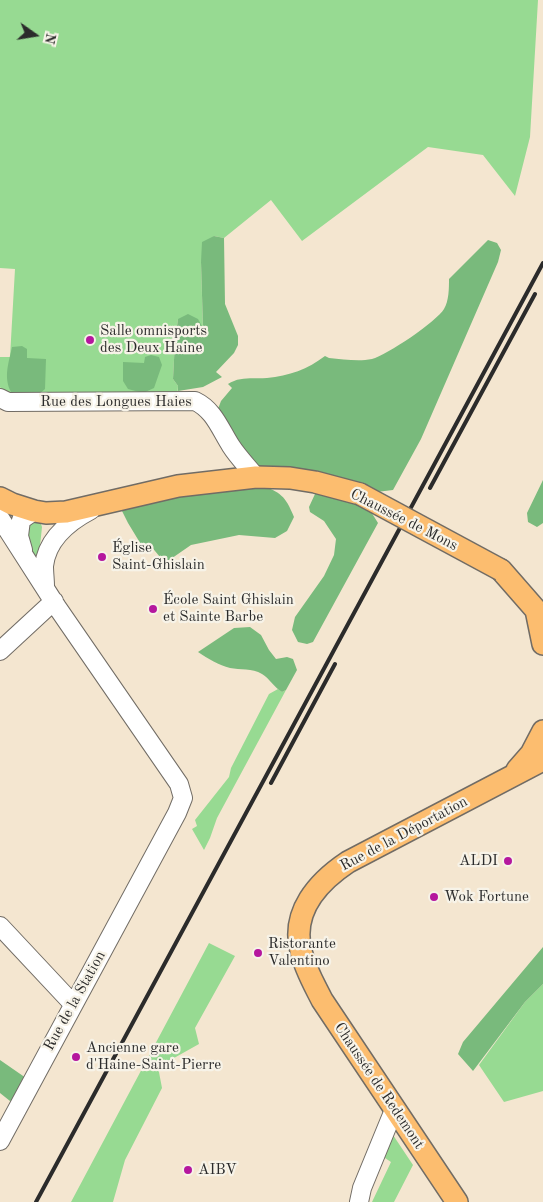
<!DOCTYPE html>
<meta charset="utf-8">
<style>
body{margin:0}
#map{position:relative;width:543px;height:1202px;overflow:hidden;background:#f4e6d0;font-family:"Old Standard TT",serif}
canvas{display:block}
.north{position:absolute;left:10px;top:10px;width:50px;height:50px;-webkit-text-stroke:4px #f7f3e8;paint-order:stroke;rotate:103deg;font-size:14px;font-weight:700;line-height:20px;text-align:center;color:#2b2b2b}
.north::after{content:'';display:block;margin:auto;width:18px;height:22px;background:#2b2b2b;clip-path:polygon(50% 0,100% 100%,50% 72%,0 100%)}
</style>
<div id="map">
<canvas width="543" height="1202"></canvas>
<div class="north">N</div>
</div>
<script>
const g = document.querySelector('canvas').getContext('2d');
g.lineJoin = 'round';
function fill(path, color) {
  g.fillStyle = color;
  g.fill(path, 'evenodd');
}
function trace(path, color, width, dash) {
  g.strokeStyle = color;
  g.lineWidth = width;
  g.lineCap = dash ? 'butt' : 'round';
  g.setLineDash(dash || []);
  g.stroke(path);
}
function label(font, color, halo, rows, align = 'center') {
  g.font = font + ' "Old Standard TT",serif';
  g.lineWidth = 4.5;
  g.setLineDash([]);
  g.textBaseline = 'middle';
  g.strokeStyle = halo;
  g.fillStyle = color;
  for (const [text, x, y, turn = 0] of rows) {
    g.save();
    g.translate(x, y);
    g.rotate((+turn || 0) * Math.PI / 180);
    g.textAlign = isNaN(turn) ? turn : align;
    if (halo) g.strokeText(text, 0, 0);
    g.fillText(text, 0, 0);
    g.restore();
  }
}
const green = new Path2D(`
 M 0,0 L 538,0 L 530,137 L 515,196 L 483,155 L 428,147 L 302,241 L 271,200 L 224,238 L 214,236 L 201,262 L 203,330 L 178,319 L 175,341 L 173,379 L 178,386 L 177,401 L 3,393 L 0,387 L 0,357 L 10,357 L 15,269 L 0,268 Z
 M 30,519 L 40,521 L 42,527 L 38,565 C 28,548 24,538 30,519 Z
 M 278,689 L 282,692 L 286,690 L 217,818 L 210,838 L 204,850 L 192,829 L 197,826 L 195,820 L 229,777 L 231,768 L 269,694 Z
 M 209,943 L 235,956 L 195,1028 L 199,1044 L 158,1067 L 162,1088 L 125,1160 L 113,1202 L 71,1202 Z
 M 543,984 L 543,1091 L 504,1102 L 479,1065 L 525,1002 Z
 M 387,1126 L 413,1165 L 394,1202 L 372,1202 L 391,1162 L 376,1152 Z`);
const forest = new Path2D(`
 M 214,236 L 224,238 L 225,304 L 238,336 L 238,345 L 234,353 L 216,372 L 222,377 L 203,387 L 178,391 L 178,386 L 173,379 L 175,341 L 178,319 L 188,314 L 198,319 L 203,328 L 201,262 L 202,242 Z
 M 488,240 L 497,243 L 501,250 L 498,262 L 421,439 L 393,490 L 360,494 L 378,523 L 313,642 L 307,644 L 298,642 L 292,630 L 295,617 L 324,576 L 334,555 L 336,539 L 324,521 L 310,512 L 309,507 L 315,494 L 324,484 L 256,477 L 218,409 L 221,401 L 232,388 L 228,384 C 240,376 253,379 267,378 C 289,376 308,369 325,356 L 329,358 C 343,359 358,362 372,359 C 387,355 436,322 444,309 C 449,301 449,288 449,279 Z
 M 22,346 L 27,349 L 27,358 L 46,359 L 45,389 L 38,395 L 18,394 L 11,392 C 3,377 9,362 12,347 Z
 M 151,355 L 159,357 L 162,365 L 154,388 L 143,393 L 128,389 L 123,381 L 123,362 L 144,363 L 145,357 Z
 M 543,480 L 543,523 L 537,527 L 528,522 L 527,513 Z
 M 259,484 C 281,493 285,495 294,517 L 287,531 L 275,538 L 239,535 L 191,545 L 165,563 L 150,545 L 145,551 L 128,523 L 117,501 Z
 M 250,627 L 261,635 L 269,650 L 276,659 L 287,657 L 293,659 L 297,670 L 286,690 L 282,692 C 274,687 269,678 262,674 C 252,668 240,670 230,668 C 219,665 208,659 198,652 L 234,628 Z
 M 543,947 L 543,984 L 525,1002 L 473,1071 L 458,1054 L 463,1042 Z
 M 0,1060 L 26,1078 L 14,1100 L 10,1101 L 0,1093 Z`);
const minor = new Path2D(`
 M 0,398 L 8,402 L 195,401 C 214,410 220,429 231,446 C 238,457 248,467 256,477
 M 0,518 L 57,607 L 179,784 L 183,798 L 177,813 L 0,1141
 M 23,550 L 19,536 L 21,520 L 34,511
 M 45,586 C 45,580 44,573 44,566 C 47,539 68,522 91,510
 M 0,651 L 54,601
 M 0,926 L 73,1004
 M 359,1202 L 362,1188 L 394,1110`);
const major = new Path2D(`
 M 0,498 L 12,504 L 34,511 L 46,513 L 66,512 L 178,486 L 256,477 L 290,478 L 315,482 L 360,494
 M 501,570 L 536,610 L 543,614
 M 536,610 L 543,644
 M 517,770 L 531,754 L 543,731
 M 457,1202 L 322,1000 C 314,984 305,969 301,951 C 291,912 318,882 348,862 L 543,760`);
const rail = new Path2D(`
 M 430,488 L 535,294
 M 271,783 L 335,664
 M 36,1202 L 543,263`);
const majorBridge = new Path2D(`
 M 360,494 L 501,570`);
const markers = [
 [90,340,5,"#b5179e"],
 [102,557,5,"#b5179e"],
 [153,609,5,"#b5179e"],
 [508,861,5,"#b5179e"],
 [434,897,5,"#b5179e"],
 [258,953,5,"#b5179e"],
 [76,1057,5,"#b5179e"],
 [188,1170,5,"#b5179e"]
];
const poiNames = [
 ["Salle omnisports",100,331],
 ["des Deux Haine",100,348],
 ["Église",112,548],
 ["Saint-Ghislain",112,565],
 ["École Saint Ghislain",163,600],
 ["et Sainte Barbe",163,617],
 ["ALDI",498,861,"right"],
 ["Wok Fortune",444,897],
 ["Ristorante",268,944],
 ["Valentino",268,961],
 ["Ancienne gare",86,1048],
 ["d'Haine-Saint-Pierre",86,1065],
 ["AIBV",198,1170]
];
const streetNames = [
 ["Rue des Longues Haies",116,402],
 ["Chaussée de Mons",404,520,27],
 ["Rue de la Déportation",404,834,-28],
 ["Rue de la Station",75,1001,-61],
 ["Chaussée de Redemont",379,1086,56]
];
fill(green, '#97da92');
fill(forest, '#79ba7c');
trace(minor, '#716c65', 20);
trace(major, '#716c65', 24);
trace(minor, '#fff', 18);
trace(major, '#fcbd6f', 21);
trace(rail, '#2b2b2b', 4);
trace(majorBridge, '#716c65', 24, []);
trace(majorBridge, '#fcbd6f', 21);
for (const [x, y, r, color] of markers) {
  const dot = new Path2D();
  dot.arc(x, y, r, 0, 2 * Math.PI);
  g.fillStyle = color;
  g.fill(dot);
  trace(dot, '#f7f3e8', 2);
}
label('15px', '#2b2b2b', '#f7f3e8', poiNames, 'left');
label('15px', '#2b2b2b', '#f7f3e8', streetNames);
</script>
